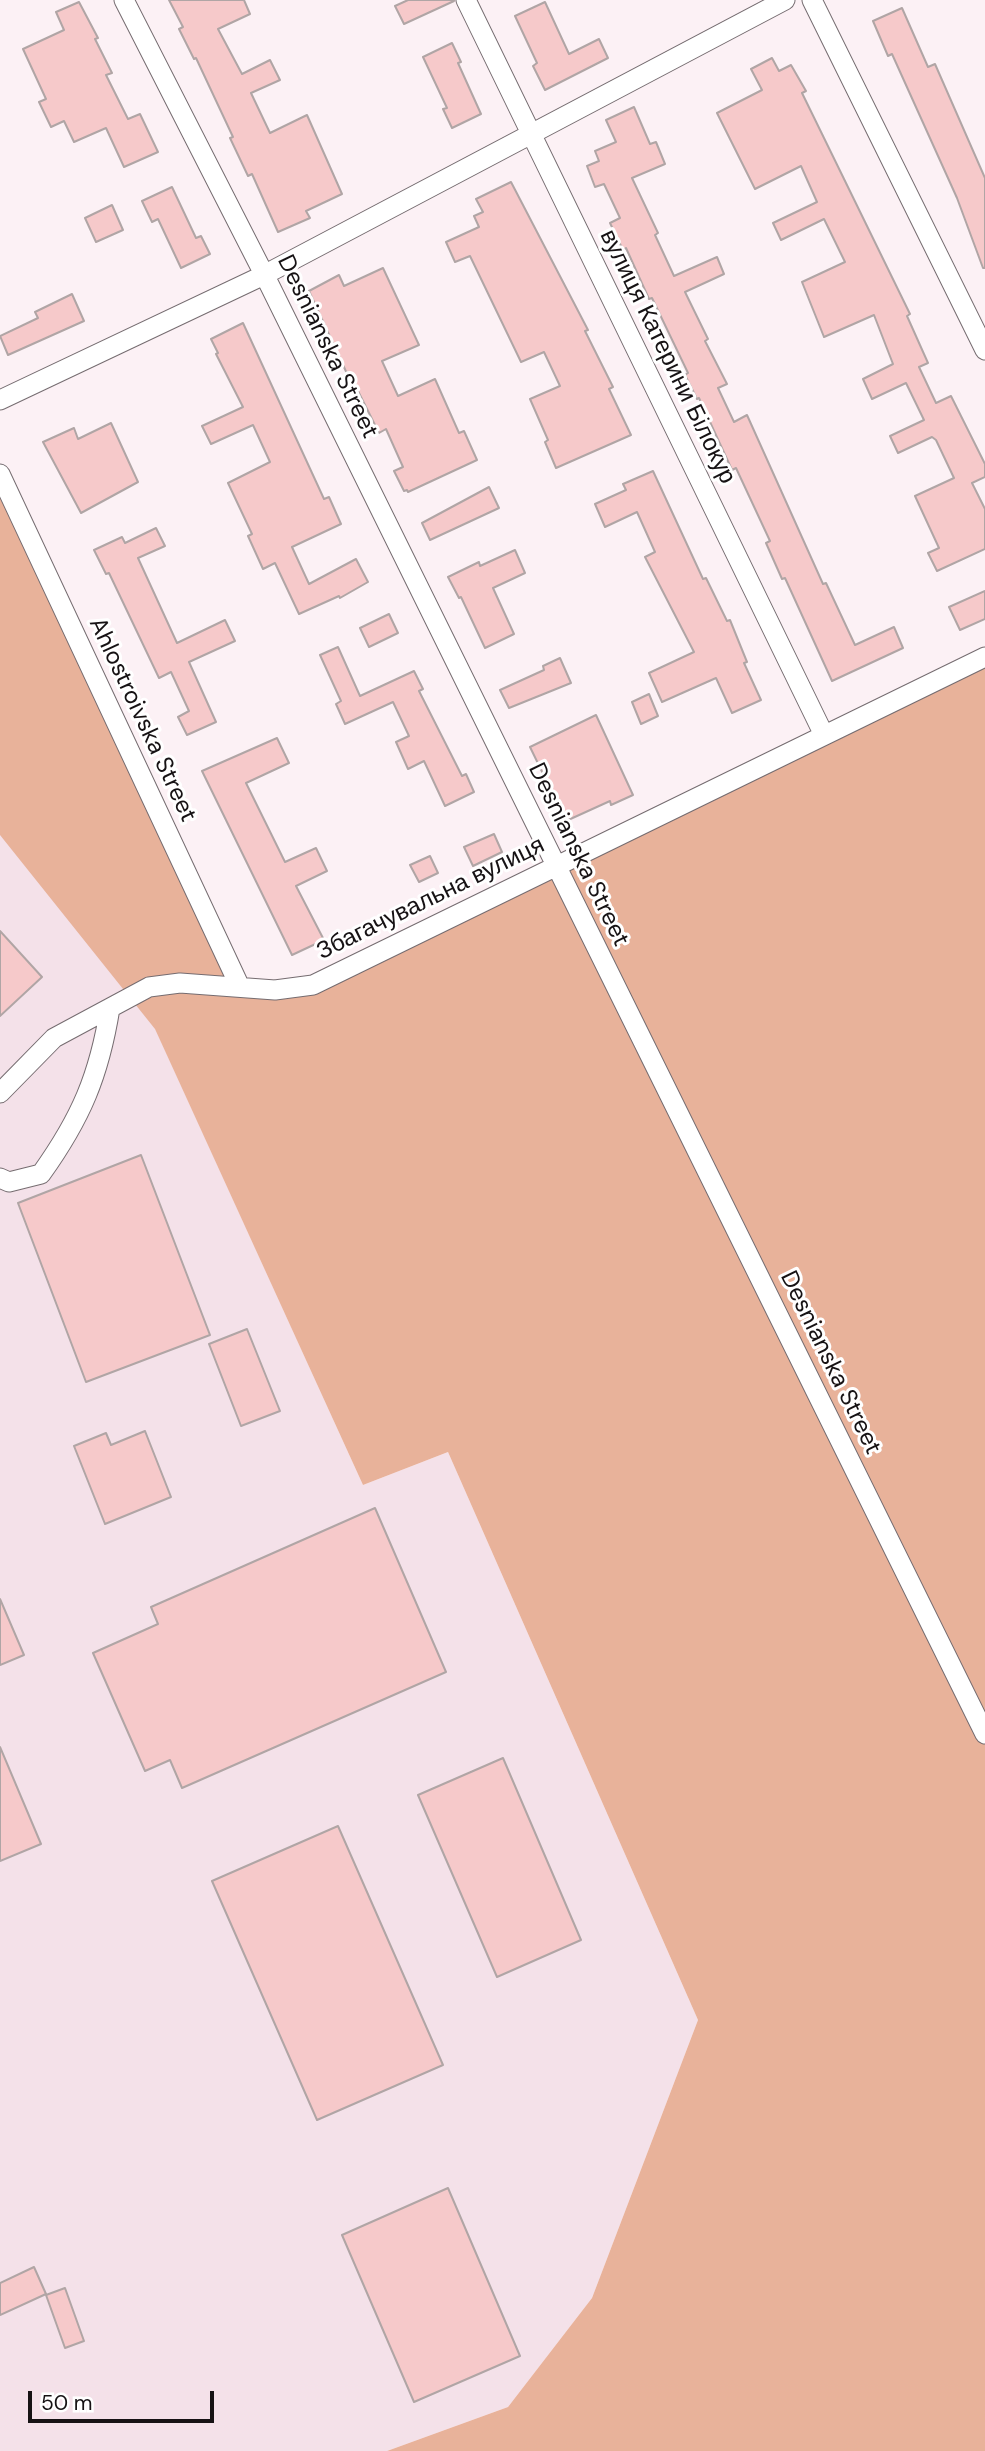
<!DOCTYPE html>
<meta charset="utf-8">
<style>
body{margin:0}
#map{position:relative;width:985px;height:2451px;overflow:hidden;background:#fcf1f5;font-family:"DM Sans",sans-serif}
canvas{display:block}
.scale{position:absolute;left:28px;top:2391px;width:186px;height:32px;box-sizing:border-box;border:4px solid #161214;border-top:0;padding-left:9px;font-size:21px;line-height:24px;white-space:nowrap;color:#161214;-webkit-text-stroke:5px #fff;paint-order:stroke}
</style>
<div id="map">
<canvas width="985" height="2451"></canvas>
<div class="scale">50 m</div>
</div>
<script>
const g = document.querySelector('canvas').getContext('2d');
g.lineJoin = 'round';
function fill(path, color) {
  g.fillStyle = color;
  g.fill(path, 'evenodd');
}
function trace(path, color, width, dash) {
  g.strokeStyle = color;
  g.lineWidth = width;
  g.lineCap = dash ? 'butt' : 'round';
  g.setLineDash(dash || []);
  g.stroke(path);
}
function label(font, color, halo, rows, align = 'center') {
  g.font = font + ' "DM Sans",sans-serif';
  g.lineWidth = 6;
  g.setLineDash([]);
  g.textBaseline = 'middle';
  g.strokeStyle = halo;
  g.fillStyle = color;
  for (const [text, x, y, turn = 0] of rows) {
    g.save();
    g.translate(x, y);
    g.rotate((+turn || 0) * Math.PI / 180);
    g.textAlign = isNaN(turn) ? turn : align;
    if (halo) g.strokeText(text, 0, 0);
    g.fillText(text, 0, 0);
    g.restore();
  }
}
const built = new Path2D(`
 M 0,831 L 149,1015 L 363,1485 L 448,1452 L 698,2020 L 592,2298 L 508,2407 L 387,2451 L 0,2451 Z`);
const green = new Path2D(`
 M 0,474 L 240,987 L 313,985 L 985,657 L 985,2451 L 387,2451 L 508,2407 L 592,2298 L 698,2020 L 448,1452 L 363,1485 L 155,1029 L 0,835 Z`);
const building = new Path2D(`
 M 169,0 L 244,0 L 250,14 L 218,29 L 242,74 L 270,60 L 280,80 L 251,93 L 270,133 L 307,115 L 342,194 L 306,211 L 310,218 L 278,232 L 252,174 L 248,176 L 230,138 L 233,137 L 196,58 L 194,59 L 179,29 L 183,27 Z
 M 408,0 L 454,0 L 454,1 L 404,24 L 395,6 Z
 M 79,2 L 98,38 L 95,39 L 112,73 L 106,75 L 128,119 L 140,114 L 158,152 L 124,167 L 106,128 L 74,142 L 64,121 L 51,127 L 39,102 L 46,99 L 23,49 L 64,30 L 56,12 Z
 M 545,2 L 569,54 L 599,39 L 608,58 L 545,90 L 533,66 L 537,63 L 515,16 Z
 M 902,8 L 928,67 L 935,64 L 985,178 L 985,268 L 983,268 L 957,198 L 892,54 L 888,56 L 873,21 Z
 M 452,43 L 461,62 L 458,63 L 481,114 L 452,128 L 443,109 L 447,108 L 423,57 Z
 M 772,58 L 779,71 L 791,65 L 806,91 L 802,93 L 910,314 L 907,316 L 928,363 L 919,367 L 936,403 L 951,396 L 985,464 L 985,477 L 972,483 L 985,509 L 985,549 L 937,571 L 928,553 L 939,548 L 915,496 L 954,478 L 936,440 L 932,437 L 898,453 L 890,436 L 924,420 L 906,383 L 872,399 L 863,379 L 893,364 L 874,315 L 824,337 L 802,282 L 845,262 L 824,219 L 781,240 L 773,223 L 817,202 L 801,166 L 755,189 L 717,113 L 762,90 L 751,69 Z
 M 634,107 L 650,144 L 656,142 L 665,164 L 632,178 L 658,233 L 655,235 L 674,276 L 717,257 L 724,274 L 685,292 L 708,339 L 705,341 L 727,384 L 718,388 L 734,422 L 747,415 L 823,584 L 826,583 L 855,645 L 894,627 L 903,648 L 832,681 L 785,578 L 782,579 L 766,543 L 770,541 L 736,468 L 732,470 L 699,398 L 697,399 L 685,375 L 688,373 L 652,298 L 649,299 L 626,248 L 623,250 L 610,223 L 620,218 L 604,184 L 595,187 L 587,166 L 599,161 L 595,151 L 616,142 L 606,120 Z
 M 511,182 L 588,330 L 585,331 L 613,387 L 609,389 L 631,435 L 556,468 L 545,442 L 548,440 L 530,399 L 560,386 L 544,352 L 521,362 L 470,256 L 455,262 L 446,242 L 479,227 L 474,216 L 483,212 L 476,199 Z
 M 172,187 L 196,238 L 201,236 L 210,254 L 181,268 L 158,219 L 152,222 L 142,201 Z
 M 112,205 L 123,230 L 96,242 L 85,218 Z
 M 383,268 L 419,345 L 382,361 L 398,396 L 435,379 L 459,433 L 464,431 L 477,460 L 408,492 L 407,490 L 404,491 L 394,471 L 403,467 L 386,429 L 379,433 L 351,377 L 349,378 L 309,291 L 339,275 L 344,286 Z
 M 72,294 L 84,321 L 8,355 L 0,336 L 38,318 L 35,312 Z
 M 243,323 L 324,499 L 329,497 L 341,524 L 292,547 L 309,584 L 356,559 L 368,582 L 340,598 L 339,596 L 299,614 L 275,563 L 263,569 L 248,536 L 252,534 L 228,483 L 270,462 L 253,425 L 211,444 L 202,426 L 243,407 L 216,354 L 218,353 L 211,339 Z
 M 111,423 L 138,482 L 81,513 L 43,442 L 74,428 L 78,439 Z
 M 653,471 L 703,579 L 706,578 L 727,621 L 730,620 L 747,662 L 744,663 L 761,700 L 732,713 L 716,678 L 662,702 L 649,673 L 694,652 L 645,557 L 655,552 L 637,512 L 605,527 L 595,504 L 626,490 L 623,484 Z
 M 489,487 L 499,508 L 430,540 L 422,523 Z
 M 156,528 L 165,546 L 138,558 L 177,643 L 225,620 L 235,641 L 189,662 L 216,722 L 187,735 L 178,717 L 189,711 L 171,672 L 159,678 L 109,573 L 106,574 L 94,550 L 122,537 L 125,543 Z
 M 515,550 L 525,573 L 493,588 L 514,634 L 485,648 L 461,597 L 459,598 L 448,577 L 479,562 L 480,566 Z
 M 985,591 L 985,619 L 960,630 L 949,607 Z
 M 389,614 L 398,633 L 369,647 L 360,628 Z
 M 338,647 L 360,696 L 414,671 L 423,689 L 419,691 L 462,776 L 466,774 L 474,792 L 445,806 L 424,761 L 408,769 L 396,742 L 409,736 L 393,702 L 345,724 L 336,704 L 341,701 L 320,655 Z
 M 560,658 L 571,683 L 509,708 L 500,690 L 544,670 L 543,666 Z
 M 649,694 L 658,716 L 641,724 L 632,702 Z
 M 596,715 L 633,795 L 611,805 L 610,801 L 566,821 L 530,747 Z
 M 277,738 L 289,763 L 246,783 L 285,862 L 316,848 L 327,871 L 296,886 L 324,940 L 292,955 L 202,771 Z
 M 494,834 L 502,852 L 473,866 L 464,847 Z
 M 430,856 L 438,873 L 419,882 L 410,865 Z
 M 0,931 L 42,977 L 0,1016 Z
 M 141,1155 L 210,1335 L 86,1382 L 18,1203 Z
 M 247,1329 L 280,1411 L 241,1426 L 209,1344 Z
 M 145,1431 L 171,1497 L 105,1524 L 74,1446 L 106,1433 L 111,1445 Z
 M 375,1508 L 446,1672 L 182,1788 L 170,1760 L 145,1771 L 93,1653 L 158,1624 L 151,1607 Z
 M 0,1599 L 24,1655 L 0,1665 Z
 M 0,1747 L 41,1844 L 0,1861 Z
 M 503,1758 L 581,1940 L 497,1977 L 418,1795 Z
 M 338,1826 L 443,2065 L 317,2120 L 212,1881 Z
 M 448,2188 L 520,2356 L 414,2402 L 342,2235 Z
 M 34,2267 L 46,2294 L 0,2315 L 0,2283 Z
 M 65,2288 L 84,2341 L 65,2348 L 46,2295 Z`);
const minor = new Path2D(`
 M 124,0 L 270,286 L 985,1734
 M 466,0 L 824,735
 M 812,0 L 985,350
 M 0,400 L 264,275 L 785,0
 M 0,474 L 240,987
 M 0,1093 L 54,1038 L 149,987 L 180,983 L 275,990 L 313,985 L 985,657
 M 0,1178 L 9,1182 L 41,1174 C 81,1118 99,1076 110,1008`);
const streetNames = [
 ["Desnianska Street",327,347,64],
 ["вулиця Катерини Білокур",667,357,64],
 ["Ahlostroivska Street",142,720,65],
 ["Desnianska Street",578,855,64],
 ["Збагачувальна вулиця",431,899,-26],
 ["Desnianska Street",830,1363,64]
];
fill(built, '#f4e1e9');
fill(green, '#e8b29a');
fill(building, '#f6c9ca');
trace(building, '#b0a5a5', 2);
trace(minor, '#756c70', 21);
trace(minor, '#fff', 19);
label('24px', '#161214', '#fff', streetNames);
</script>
